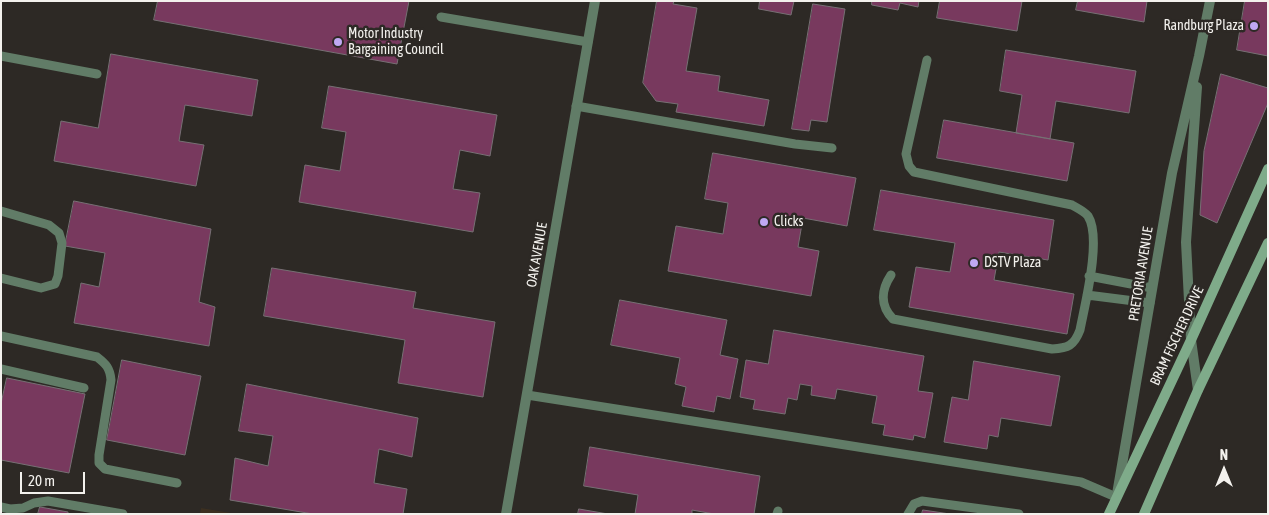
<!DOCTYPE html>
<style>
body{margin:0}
#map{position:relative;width:1269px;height:515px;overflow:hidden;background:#2d2925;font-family:"Asap Condensed",sans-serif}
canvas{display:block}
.frame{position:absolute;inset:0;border:2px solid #f3f1ed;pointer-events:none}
.north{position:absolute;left:1199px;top:445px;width:50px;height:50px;-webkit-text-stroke:4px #2d2925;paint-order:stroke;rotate:0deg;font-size:14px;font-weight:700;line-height:20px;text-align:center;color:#f3f1ed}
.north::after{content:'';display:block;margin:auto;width:18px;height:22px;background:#f3f1ed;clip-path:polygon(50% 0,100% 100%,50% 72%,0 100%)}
.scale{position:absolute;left:20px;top:472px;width:65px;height:22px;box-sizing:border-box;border:2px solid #f3f1ed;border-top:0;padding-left:6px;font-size:15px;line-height:18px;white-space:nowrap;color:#f3f1ed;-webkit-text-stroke:4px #2d2925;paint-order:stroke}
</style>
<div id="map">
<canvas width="1269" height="515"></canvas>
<div class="frame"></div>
<div class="north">N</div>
<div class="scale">20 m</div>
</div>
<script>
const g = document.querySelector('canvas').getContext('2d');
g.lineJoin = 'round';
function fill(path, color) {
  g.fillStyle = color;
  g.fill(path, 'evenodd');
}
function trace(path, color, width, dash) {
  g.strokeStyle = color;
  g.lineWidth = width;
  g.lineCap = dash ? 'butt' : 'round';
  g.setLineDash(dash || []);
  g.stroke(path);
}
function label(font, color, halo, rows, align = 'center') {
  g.font = font + ' "Asap Condensed",sans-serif';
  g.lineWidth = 5;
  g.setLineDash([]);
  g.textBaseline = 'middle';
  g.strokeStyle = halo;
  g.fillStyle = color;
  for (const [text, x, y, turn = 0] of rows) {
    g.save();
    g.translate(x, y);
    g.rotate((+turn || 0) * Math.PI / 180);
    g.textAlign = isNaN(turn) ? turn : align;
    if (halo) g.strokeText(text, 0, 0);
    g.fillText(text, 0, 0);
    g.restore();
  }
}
const education = new Path2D(`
 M 201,508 L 237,514 L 200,514 Z`);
const building = new Path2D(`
 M 158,1 L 409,1 L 397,64 L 154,20 Z
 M 657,1 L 674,1 L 673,4 L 697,8 L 686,71 L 720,76 L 718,91 L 769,100 L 764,126 L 676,112 L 678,104 L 656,101 L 643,83 Z
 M 760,1 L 794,1 L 791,15 L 759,9 Z
 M 872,1 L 919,1 L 918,7 L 900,3 L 898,10 L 872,5 Z
 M 940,1 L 1022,1 L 1017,31 L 937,18 Z
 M 1078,1 L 1147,1 L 1144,22 L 1076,10 Z
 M 1245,1 L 1268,1 L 1268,56 L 1237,50 Z
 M 813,4 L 845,9 L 827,122 L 811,120 L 809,131 L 792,129 Z
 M 1006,50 L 1136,71 L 1129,113 L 1056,101 L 1050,139 L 1016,133 L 1022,95 L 1000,91 Z
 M 111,54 L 258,80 L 252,116 L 185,105 L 179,141 L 204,145 L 196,186 L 54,161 L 61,121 L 98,128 Z
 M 1221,74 L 1268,88 L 1268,103 L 1217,223 L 1200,215 L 1204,151 Z
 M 329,86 L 497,115 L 490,156 L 460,150 L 453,189 L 480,193 L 473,232 L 299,202 L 305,165 L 340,171 L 346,132 L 322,128 Z
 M 944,120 L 1074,143 L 1067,181 L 937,158 Z
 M 713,153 L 856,178 L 847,226 L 803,218 L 798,247 L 819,251 L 811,296 L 668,271 L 676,226 L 723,234 L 728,203 L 705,199 Z
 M 881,190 L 1054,220 L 1048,260 L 999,252 L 994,280 L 1074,294 L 1067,334 L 909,307 L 916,267 L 950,272 L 955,243 L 874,230 Z
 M 74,201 L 211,229 L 199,302 L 215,307 L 209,346 L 74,323 L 81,283 L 99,287 L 105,253 L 65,246 Z
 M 272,268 L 416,292 L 413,308 L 495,322 L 483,397 L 398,383 L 405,340 L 264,316 Z
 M 620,300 L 727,320 L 720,355 L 738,359 L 730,399 L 717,396 L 714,412 L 682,406 L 686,387 L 675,384 L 680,358 L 611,345 Z
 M 774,330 L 924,356 L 918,391 L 933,393 L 925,438 L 914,435 L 913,440 L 883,435 L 885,425 L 872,423 L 877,396 L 837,389 L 835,399 L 811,395 L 812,386 L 800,384 L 797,400 L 788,398 L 785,414 L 753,409 L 755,400 L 740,397 L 746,360 L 768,364 Z
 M 122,360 L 201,376 L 185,455 L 107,440 Z
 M 974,361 L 1060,376 L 1051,426 L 1001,418 L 998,437 L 989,435 L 987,449 L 944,442 L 952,397 L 968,400 Z
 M 7,378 L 85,394 L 69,473 L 1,460 L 1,404 Z
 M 247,384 L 418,418 L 412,457 L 379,449 L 374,483 L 407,489 L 403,514 L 313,514 L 230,500 L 235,458 L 268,466 L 273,436 L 239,431 Z
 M 590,447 L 760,476 L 754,514 L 714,514 L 692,510 L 692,514 L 635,514 L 638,495 L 584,486 Z
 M 40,507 L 68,512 L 68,514 L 38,514 Z
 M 579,509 L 608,514 L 578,514 Z
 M 923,510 L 950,514 L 922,514 Z`);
const lane = new Path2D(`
 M 441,17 L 588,42
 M 1,56 L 97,74
 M 576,106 L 795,144 L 832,148
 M 1,211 L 49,225 L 59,233 L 62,243 L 58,276 L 55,284 L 41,288 L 1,278
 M 891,275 C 881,290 880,306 893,319 L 1052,349 C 1068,348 1074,346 1080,330 C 1085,304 1102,238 1088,216 C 1084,211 1077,208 1072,205 L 914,172 L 909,166 L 906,154 L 927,60
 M 1089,276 L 1152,288
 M 1087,295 L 1150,303
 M 1,336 L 97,357 C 106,364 110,368 111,380 L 99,455 L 99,463 L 105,469 L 177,483
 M 1,369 L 84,388
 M 527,395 L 1081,482 L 1116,497
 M 1,507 L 10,509 L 23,508 L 34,503 L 48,501 L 123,514
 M 777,514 L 778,511
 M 908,514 L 914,504 L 922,501 L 1019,514`);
const street = new Path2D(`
 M 1197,87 L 1186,242 L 1191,340 L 1198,390
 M 1117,494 L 1172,173 L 1199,56 L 1210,1
 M 506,514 L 595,1`);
const secondary = new Path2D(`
 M 1109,514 L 1191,340 L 1268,169
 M 1144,514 L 1198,390 L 1268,243`);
const markers = [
 [1254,26,5,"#c0a8f3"],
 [338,42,5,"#c0a8f3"],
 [764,222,5,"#c0a8f3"],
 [974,263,5,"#c0a8f3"]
];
const poiNames = [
 ["Randburg Plaza",1244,26,"right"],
 ["Motor Industry",348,34],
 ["Bargaining Council",348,50],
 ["Clicks",774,222],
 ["DSTV Plaza",984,263]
];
const streetNames = [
 ["OAK AVENUE",537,255,-80],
 ["PRETORIA AVENUE",1141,274,-81],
 ["BRAM FISCHER DRIVE",1177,336,-65]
];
fill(education, '#3b2f20');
fill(building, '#78395e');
trace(building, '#777074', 1);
trace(lane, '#617c67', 9);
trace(street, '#617c67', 10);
trace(secondary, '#7fab8a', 10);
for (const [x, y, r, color] of markers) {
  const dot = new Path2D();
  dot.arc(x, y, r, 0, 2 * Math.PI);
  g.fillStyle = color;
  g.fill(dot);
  trace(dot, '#2d2925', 2);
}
label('14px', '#f3f1ed', '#2d2925', poiNames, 'left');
label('14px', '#f3f1ed', '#2d2925', streetNames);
</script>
